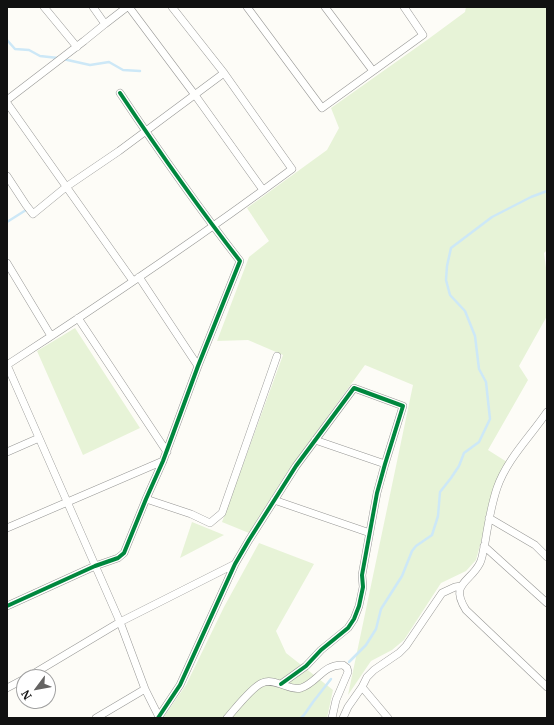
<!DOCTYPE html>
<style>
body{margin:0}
#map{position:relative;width:554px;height:725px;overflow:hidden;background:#fdfcf7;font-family:Merriweather,serif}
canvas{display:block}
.frame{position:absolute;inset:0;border:8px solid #111;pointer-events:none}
.north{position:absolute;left:16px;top:669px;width:40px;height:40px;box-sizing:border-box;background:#fff;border:1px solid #a0a0a0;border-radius:50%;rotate:238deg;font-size:11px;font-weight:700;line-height:16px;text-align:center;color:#111}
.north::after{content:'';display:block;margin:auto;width:14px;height:18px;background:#646362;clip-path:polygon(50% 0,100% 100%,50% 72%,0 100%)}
</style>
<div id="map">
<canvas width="554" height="725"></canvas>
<div class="frame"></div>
<div class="north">N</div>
</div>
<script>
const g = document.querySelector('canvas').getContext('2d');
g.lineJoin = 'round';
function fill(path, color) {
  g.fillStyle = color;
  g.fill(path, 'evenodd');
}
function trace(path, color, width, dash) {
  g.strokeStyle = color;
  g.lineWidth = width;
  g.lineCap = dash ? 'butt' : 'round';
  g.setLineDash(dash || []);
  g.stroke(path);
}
const green = new Path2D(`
 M 466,7 L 547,7 L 547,250 L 544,253 L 547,275 L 547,316 L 519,366 L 528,380 L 488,450 L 507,462 L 496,486 L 476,560 L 466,571 L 441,583 L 404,640 L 392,650 L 371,661 L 348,695 L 413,385 L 365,365 L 288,471 L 249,533 L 222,522 L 283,355 L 248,340 L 217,341 L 249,257 L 269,241 L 247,208 L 327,150 L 339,128 L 331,108 L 427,40 L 465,12 Z
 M 75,328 L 140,428 L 83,455 L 37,351 Z
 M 192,522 L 224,535 L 180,558 Z
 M 259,543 L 314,564 L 276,631 L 286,653 L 333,690 L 327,718 L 163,718 L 186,685 L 224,607 Z`);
const stream = new Path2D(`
 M 7,40 L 15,49 L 29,50 L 40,56 L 58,58
 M 63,59 L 90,65 L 109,62 L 123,70 L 140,71
 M 7,222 L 26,210
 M 349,662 L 366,645 L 376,629 L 381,609 L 402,576 L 412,551 L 416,546 L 432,535 L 438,516 L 440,492 L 451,478 L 459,466 L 464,453 L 479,442 L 490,419 L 486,382 L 479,369 L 475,336 L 465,311 L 450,295 L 446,280 L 447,266 L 451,248 L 492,217 L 531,197 L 547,191
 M 301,718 L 304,715 L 313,702 L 331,679`);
const minor = new Path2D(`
 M 44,7 L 77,47
 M 93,7 L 105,24
 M 129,7 L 195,95 L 263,190
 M 247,7 L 322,108 L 423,35 L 404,7
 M 325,7 L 373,71
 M 7,100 L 84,41 L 105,24 L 127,7
 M 7,103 L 133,281
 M 7,176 L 26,205 L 33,214 L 66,187 L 119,151 L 224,73
 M 7,263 L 51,336
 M 139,277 L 198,366
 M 78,318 L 167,452
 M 7,365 C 104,302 199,238 292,169 L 224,73 L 172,7
 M 7,365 L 120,622 L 145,689 L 159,717
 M 547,412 C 530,437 507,459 497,488 C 491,506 488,524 485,543 C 483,549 483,557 480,563 C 470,583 449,583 466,610 L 547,687
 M 315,440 L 385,464
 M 7,452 L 39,438
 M 146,499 L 191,514 L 210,523 L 222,513 L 277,356
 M 274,500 L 370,533
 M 489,518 L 535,545 L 547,557
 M 7,528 L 163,461
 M 484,546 L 547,603
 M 7,606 L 95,566 L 118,558 L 124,553 L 146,499 L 163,461 L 198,366 L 240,261 C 198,207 158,150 120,93
 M 28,677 L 120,622 L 235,564
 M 362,687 L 388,718
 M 7,688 L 24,679
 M 96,718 L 145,689
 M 158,718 L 180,685 L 235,564 L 249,540 L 296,466 L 354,388 L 403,406 L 385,464 L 377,493 L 362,575 L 363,587 L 359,606 L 354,619 L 348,628 L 321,650 L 306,666 L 281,684
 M 227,718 C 235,709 252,687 262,683 C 268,680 274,682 280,684 C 287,686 293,690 301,688 C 317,683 323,664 343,665 L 347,668 L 348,672 L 336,700 L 332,718
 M 343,718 L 348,707 L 362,687 L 367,677 L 374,670 L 399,653 L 406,646 L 442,593 L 455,587 L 461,586`);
const cycleway = new Path2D(`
 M 7,606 L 95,566 L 118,558 L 124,553 L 146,499 L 163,461 L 198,366 L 240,261 C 198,207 158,150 120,93
 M 158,718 L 180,685 L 235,564 L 249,540 L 296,466 L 354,388 L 403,406 L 385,464 L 377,493 L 362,575 L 363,587 L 359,606 L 354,619 L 348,628 L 321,650 L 306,666 L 281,684`);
fill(green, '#e7f3d7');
trace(stream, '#cde8f7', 2.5);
trace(minor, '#979795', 8);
trace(minor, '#fffffe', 7);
trace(cycleway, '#00873e', 4);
</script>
